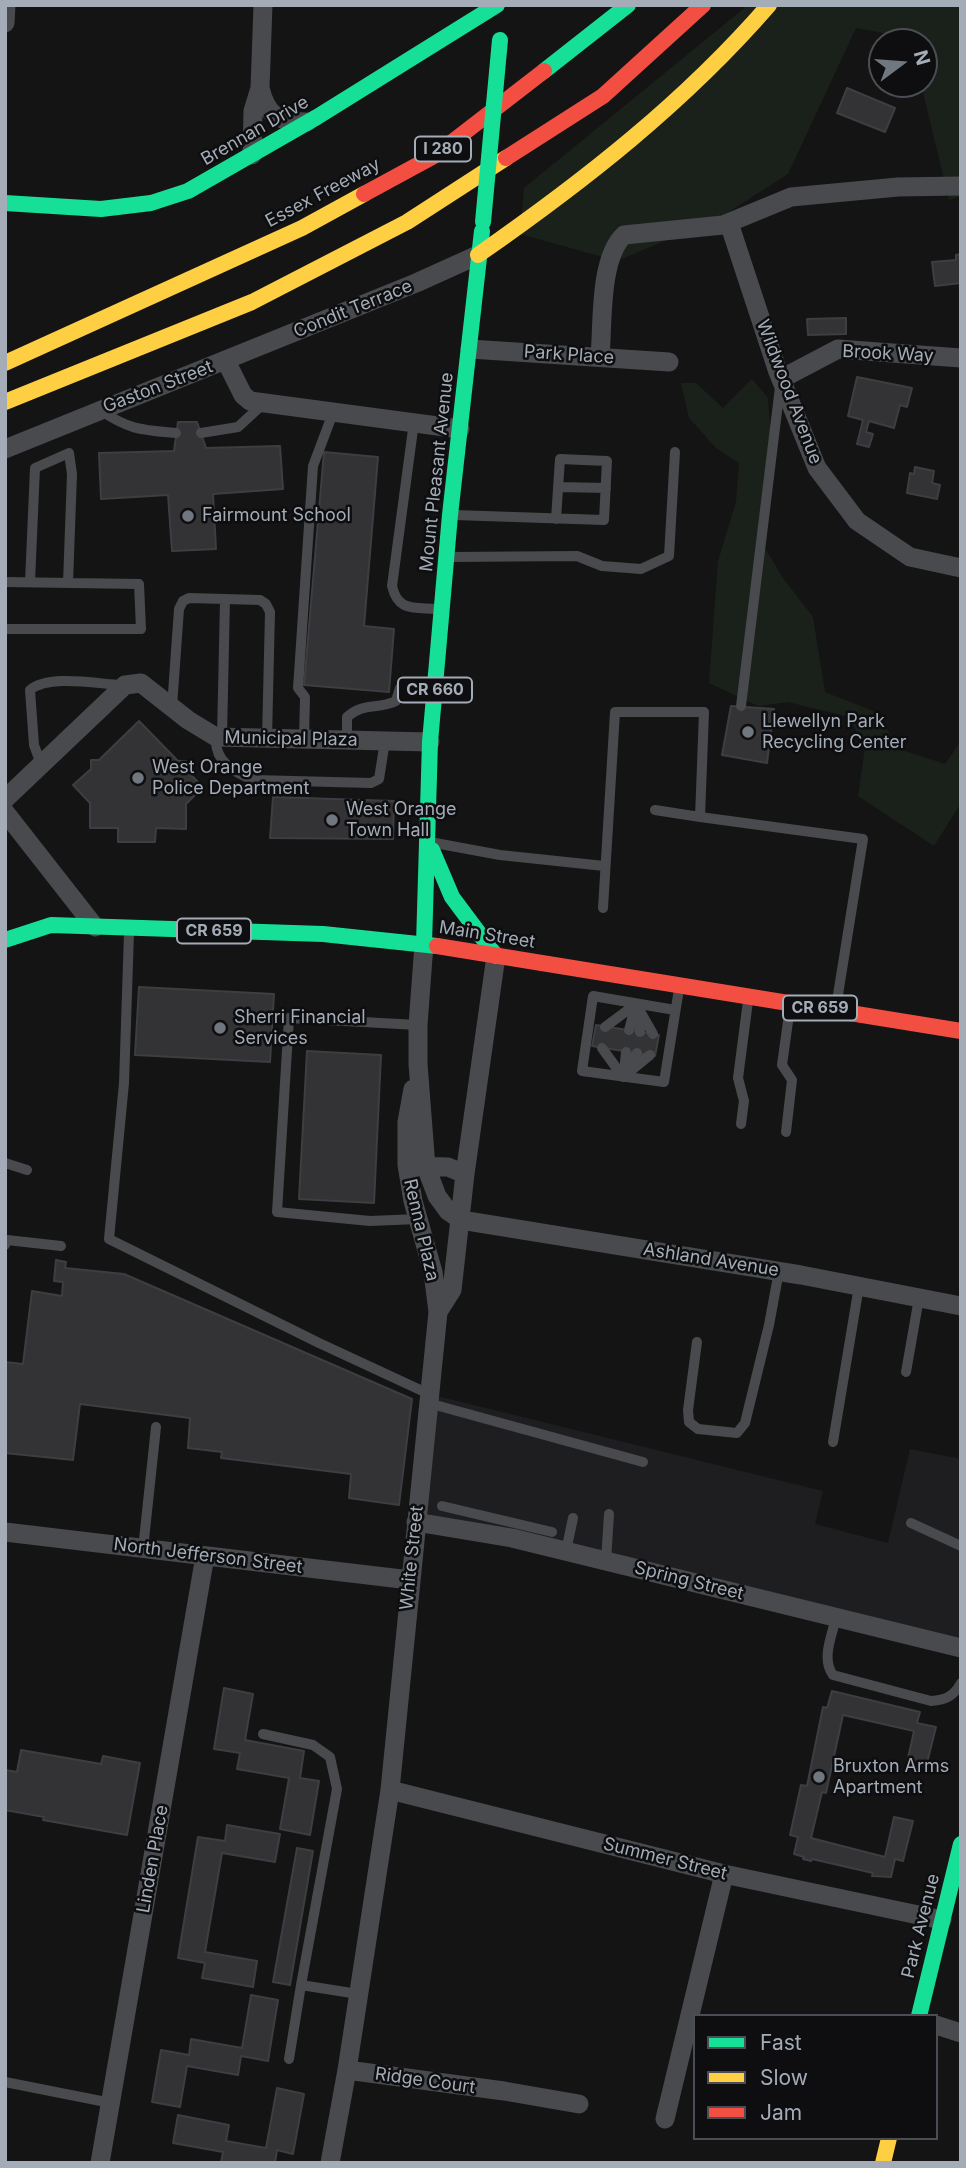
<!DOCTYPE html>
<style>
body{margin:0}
#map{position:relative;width:966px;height:2168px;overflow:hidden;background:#141414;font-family:Inter,sans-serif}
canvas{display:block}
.frame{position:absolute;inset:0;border:7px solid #a3acb7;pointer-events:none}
.legend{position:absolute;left:693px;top:2014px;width:245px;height:126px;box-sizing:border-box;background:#0e0e10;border:2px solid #4a4d53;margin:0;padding:9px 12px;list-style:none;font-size:21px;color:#a3acb7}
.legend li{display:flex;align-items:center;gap:14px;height:35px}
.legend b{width:35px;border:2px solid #4a4d53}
.north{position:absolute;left:868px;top:28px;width:70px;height:70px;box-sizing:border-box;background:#0e0e10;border:2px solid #4a4d53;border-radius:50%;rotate:74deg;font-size:19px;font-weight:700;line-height:28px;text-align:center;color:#a3acb7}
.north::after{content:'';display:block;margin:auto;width:24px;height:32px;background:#71777e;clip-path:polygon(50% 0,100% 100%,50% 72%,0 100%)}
</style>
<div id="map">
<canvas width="966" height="2168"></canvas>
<div class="frame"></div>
<ul class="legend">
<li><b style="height:9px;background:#16e098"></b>Fast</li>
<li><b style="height:9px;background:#ffcf43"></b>Slow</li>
<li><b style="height:9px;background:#f24e42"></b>Jam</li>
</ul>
<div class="north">N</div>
</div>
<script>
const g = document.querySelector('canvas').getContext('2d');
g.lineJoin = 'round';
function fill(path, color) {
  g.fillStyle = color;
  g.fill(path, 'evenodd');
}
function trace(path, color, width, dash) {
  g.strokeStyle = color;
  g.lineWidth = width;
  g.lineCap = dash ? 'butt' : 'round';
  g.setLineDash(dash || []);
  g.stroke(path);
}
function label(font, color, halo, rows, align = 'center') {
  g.font = font + ' Inter,sans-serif';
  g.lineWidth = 5;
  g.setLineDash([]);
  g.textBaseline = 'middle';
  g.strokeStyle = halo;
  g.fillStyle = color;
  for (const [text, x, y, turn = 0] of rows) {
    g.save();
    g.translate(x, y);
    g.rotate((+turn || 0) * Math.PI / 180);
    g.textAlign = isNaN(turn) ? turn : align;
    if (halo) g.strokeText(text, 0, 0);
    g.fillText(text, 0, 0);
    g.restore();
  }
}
const built = new Path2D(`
 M 433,1395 L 823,1491 L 815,1524 L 888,1543 L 910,1449 L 961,1459 L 961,1651 L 421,1523 Z`);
const green = new Path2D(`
 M 748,5 L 961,5 L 961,196 L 949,200 L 921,84 L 924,84 L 924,42 L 911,42 L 910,38 L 856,28 L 788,174 L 719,218 L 617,261 L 520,234 L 524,188 Z
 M 752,379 L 768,398 L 772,455 L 763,545 L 783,578 L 813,617 L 825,692 L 876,712 L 899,749 L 945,764 L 961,741 L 961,803 L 934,846 L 858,796 L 865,748 L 849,717 L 788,702 L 758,706 L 709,683 L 718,561 L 736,502 L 739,463 L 716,448 L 689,418 L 681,383 L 696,383 L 723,408 Z`);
const building = new Path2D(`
 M 847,88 L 895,108 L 885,132 L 837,113 Z
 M 961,254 L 961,283 L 935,286 L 932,262 L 956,260 L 956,255 Z
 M 846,318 L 846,334 L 808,335 L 807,319 Z
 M 857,377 L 912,388 L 907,407 L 900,405 L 894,428 L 869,421 L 866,432 L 873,434 L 869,447 L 857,444 L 863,420 L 848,416 Z
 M 178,422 L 197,422 L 206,448 L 280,446 L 283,489 L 213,494 L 216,549 L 172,551 L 168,495 L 101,499 L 99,453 L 174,451 Z
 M 324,452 L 378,457 L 364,626 L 394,629 L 389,692 L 304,685 Z
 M 915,467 L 934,471 L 932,483 L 940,485 L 937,499 L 907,493 L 910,473 L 914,474 Z
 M 731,706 L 774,709 L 767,763 L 722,755 Z
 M 139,721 L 178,761 L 186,761 L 186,770 L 203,787 L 186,804 L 186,829 L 156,828 L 155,842 L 118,842 L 118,828 L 90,828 L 90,803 L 73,785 L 91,769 L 91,760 L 99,760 Z
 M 273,797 L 394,801 L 393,839 L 270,838 Z
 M 139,987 L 274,994 L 270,1062 L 135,1055 Z
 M 596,1025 L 659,1035 L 655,1056 L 592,1046 Z
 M 307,1051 L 381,1055 L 374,1203 L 299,1199 Z
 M 56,1260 L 66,1262 L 65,1268 L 124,1274 L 412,1399 L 399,1505 L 349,1498 L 351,1474 L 221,1458 L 222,1452 L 188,1448 L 190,1418 L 80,1404 L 73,1460 L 5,1453 L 5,1362 L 23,1364 L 32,1291 L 62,1296 L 63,1282 L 54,1281 Z
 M 224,1688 L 253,1694 L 245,1740 L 304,1751 L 300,1778 L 319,1781 L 310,1835 L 280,1829 L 289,1778 L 237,1769 L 240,1753 L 214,1749 Z
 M 832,1691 L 920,1712 L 917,1723 L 936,1727 L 926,1767 L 907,1763 L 914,1731 L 843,1715 L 826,1793 L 822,1792 L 811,1838 L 885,1857 L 894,1817 L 913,1821 L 903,1861 L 895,1859 L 891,1877 L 872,1876 L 873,1873 L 812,1859 L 811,1861 L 803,1859 L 804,1857 L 794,1854 L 798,1837 L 790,1835 L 801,1785 L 807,1786 L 823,1707 L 827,1708 Z
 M 21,1750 L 101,1764 L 103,1756 L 140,1763 L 127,1835 L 43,1820 L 44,1817 L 5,1810 L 5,1770 L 17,1772 Z
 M 227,1825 L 280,1834 L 275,1862 L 222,1853 L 205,1952 L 257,1961 L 253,1987 L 202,1978 L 205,1963 L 178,1958 L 198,1837 L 225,1841 Z
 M 297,1848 L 313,1851 L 290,1985 L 273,1982 Z
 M 251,1995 L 278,2000 L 268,2061 L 241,2056 L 238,2075 L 187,2066 L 180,2107 L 152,2102 L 161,2050 L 189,2055 L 191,2039 L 242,2048 Z
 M 277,2088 L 304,2094 L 293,2154 L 277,2150 L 275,2163 L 221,2163 L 223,2152 L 173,2143 L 178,2115 L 229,2125 L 226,2141 L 266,2148 Z`);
const lane = new Path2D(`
 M 100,410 C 129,430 142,430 176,433
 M 414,422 L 392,586 C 398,612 414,607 437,609
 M 201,433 L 238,427 L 263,404
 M 558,487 L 606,488
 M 454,515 L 604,520 L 607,461 L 560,459 L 556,519
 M 451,557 L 577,556 L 602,566 L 641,569 L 669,556 L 675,452
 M 5,582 L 139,584 L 141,629 L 5,629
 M 30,582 L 35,468 L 69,453 L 72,474 L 68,583
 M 741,706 L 780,387
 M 172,707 L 179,609 L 183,601 L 189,598 L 260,600 L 266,604 L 270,612 L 267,738
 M 216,737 C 214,761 233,772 254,780 L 371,783 L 379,779 L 385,741
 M 222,737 L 225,599
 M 304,739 L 305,697 L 298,688 L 313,466 L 333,413
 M 347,740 L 347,717 C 364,702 377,710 396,701 L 400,688
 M 41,764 L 34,745 L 30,690 C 49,674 97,684 122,685
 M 655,810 L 700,817
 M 435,843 L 500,855 L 604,866
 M 603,908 L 615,712 L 704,712 L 700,817 L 863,839 L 836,1007
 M 129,933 L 124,1083 L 109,1239 L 319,1343 L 429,1394
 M 636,1004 L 653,1034
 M 675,1010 L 593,996 L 582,1071 L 664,1082 L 679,989
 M 637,1011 L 640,1032
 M 605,1027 L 636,1004
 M 629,1030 L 635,1008
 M 602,1048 L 623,1077
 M 627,1070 L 637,1053
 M 624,1073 L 626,1052
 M 623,1077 L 650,1055
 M 741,1124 L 744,1101 L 738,1078 L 748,1001
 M 786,1132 L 792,1080 L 782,1065 L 790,1007
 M 5,1163 L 27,1170
 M 418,1219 L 370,1221 L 277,1212 L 289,1018 L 418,1025
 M 5,1245 L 7,1240 L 61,1246
 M 697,1342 L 688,1410 L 689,1422 L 698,1429 L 737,1433 L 745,1423 L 769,1325 L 779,1271
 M 906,1372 L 919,1298
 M 428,1403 L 643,1462
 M 833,1442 L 859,1286
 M 442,1506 L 552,1532
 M 911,1523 L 961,1546
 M 143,1549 L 156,1427
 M 566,1551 L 573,1518
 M 606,1561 L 609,1514
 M 836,1618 C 832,1635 821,1659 833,1675 L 931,1701 C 946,1700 954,1696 961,1683
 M 263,1734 L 313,1745 L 330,1757 L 337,1789 L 301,1985 L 358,1994
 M 289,2059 L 301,1985
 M 5,2082 L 111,2103`);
const street = new Path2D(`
 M 5,23 L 6,5
 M 260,88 C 267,117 279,122 307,122
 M 252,155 L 253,111 L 260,88 L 263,5
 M 729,223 L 778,372 L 817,468 L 857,521 L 910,557 L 961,568
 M 470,349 L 669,362
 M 600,357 C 603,323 599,259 624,235 L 723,225 L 791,197 L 898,187 L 961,186
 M 226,361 L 243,395 L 250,401 L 460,429
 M 781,379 L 838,349 L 961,358
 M 5,449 L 416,283 L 478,255
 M 5,799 L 125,685 L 141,683 L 188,720 L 216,737 L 430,742
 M 5,812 L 95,927
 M 424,944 L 418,1025 L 418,1064 L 426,1167 L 437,1196 L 448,1211 L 461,1220 L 801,1275 L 961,1306
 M 413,1089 L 407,1122 L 407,1165 L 413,1201 L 433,1272 L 438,1312
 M 415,1166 L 448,1167 L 465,1174
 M 416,1522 L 512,1538 L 961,1648
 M 5,1532 L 410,1580
 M 390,1790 L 724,1874 L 942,1920
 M 936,2025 L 961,2033
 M 347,2070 L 504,2091 L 579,2104
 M 665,2119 L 724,1874
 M 100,2163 L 205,1556
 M 330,2163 L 347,2070 L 390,1790 L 438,1312 L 452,1290 L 465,1174 L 496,956`);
const fast = new Path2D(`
 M 544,71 L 628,5
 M 5,203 L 101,209 L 151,203 L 188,191 L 317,117 L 497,5
 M 432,850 L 452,897 L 496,956
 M 5,940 L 51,925 L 323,934 L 437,946
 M 424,944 L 430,742 L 450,515 L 482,231
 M 919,2016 L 961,1844`);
const slow = new Path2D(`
 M 478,255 C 584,181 684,103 769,5
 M 5,363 L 302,228 L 364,194
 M 5,402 L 252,302 L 407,222 L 506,158
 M 883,2163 L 889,2138`);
const jam = new Path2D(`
 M 506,158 L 603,96 L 703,5
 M 364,194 L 434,156 L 544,71
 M 437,946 L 961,1031`);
const fastBridge = new Path2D(`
 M 483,222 L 500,40`);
const markers = [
 [188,516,7,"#71777e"],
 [748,732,7,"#71777e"],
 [138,778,7,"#71777e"],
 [332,820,7,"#71777e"],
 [220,1028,7,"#71777e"],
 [819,1777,7,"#71777e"]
];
const shields = [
 [443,149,56],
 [435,690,74],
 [214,931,74],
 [820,1008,74]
];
const shieldNames = [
 ["I 280",443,149],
 ["CR 660",435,690],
 ["CR 659",214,931],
 ["CR 659",820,1008]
];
const streetNames = [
 ["Brennan Drive",255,131,-30],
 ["Essex Freeway",323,193,-28],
 ["Condit Terrace",353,309,-22],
 ["Brook Way",888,354,3],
 ["Park Place",569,355,4],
 ["Gaston Street",158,387,-21],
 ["Wildwood Avenue",789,392,69],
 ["Mount Pleasant Avenue",437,472,-84],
 ["Municipal Plaza",291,739,1],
 ["Main Street",487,935,9],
 ["Renna Plaza",421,1230,77],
 ["Ashland Avenue",711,1260,9],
 ["North Jefferson Street",208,1556,7],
 ["White Street",412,1558,-84],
 ["Spring Street",689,1581,14],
 ["Linden Place",153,1859,-80],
 ["Summer Street",665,1859,14],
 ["Park Avenue",921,1926,-76],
 ["Ridge Court",425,2081,8]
];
const poiNames = [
 ["Fairmount School",202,516],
 ["Llewellyn Park",762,722],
 ["Recycling Center",762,743],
 ["West Orange",152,768],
 ["Police Department",152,789],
 ["West Orange",346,810],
 ["Town Hall",346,831],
 ["Sherri Financial",234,1018],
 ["Services",234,1039],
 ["Bruxton Arms",833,1767],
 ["Apartment",833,1788]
];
fill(built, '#1e1e20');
fill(green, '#1a211a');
fill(building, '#333335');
trace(building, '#3c3e41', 2);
trace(lane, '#484a4d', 10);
trace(street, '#484a4d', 19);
trace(fast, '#16e098', 16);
trace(slow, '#ffcf43', 16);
trace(jam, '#f24e42', 16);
trace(fastBridge, '#16e098', 16);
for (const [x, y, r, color] of markers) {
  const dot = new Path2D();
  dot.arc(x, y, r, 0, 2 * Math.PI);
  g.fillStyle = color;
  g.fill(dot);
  trace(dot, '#0e0e10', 2.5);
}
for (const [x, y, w] of shields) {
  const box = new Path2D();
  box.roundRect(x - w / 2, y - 12.5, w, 25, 5);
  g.fillStyle = '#0e0e10';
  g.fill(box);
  trace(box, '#a3acb7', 2);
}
label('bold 16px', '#a3acb7', null, shieldNames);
label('18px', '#a3acb7', '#0e0e10', streetNames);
label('18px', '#a3acb7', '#0e0e10', poiNames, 'left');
</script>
